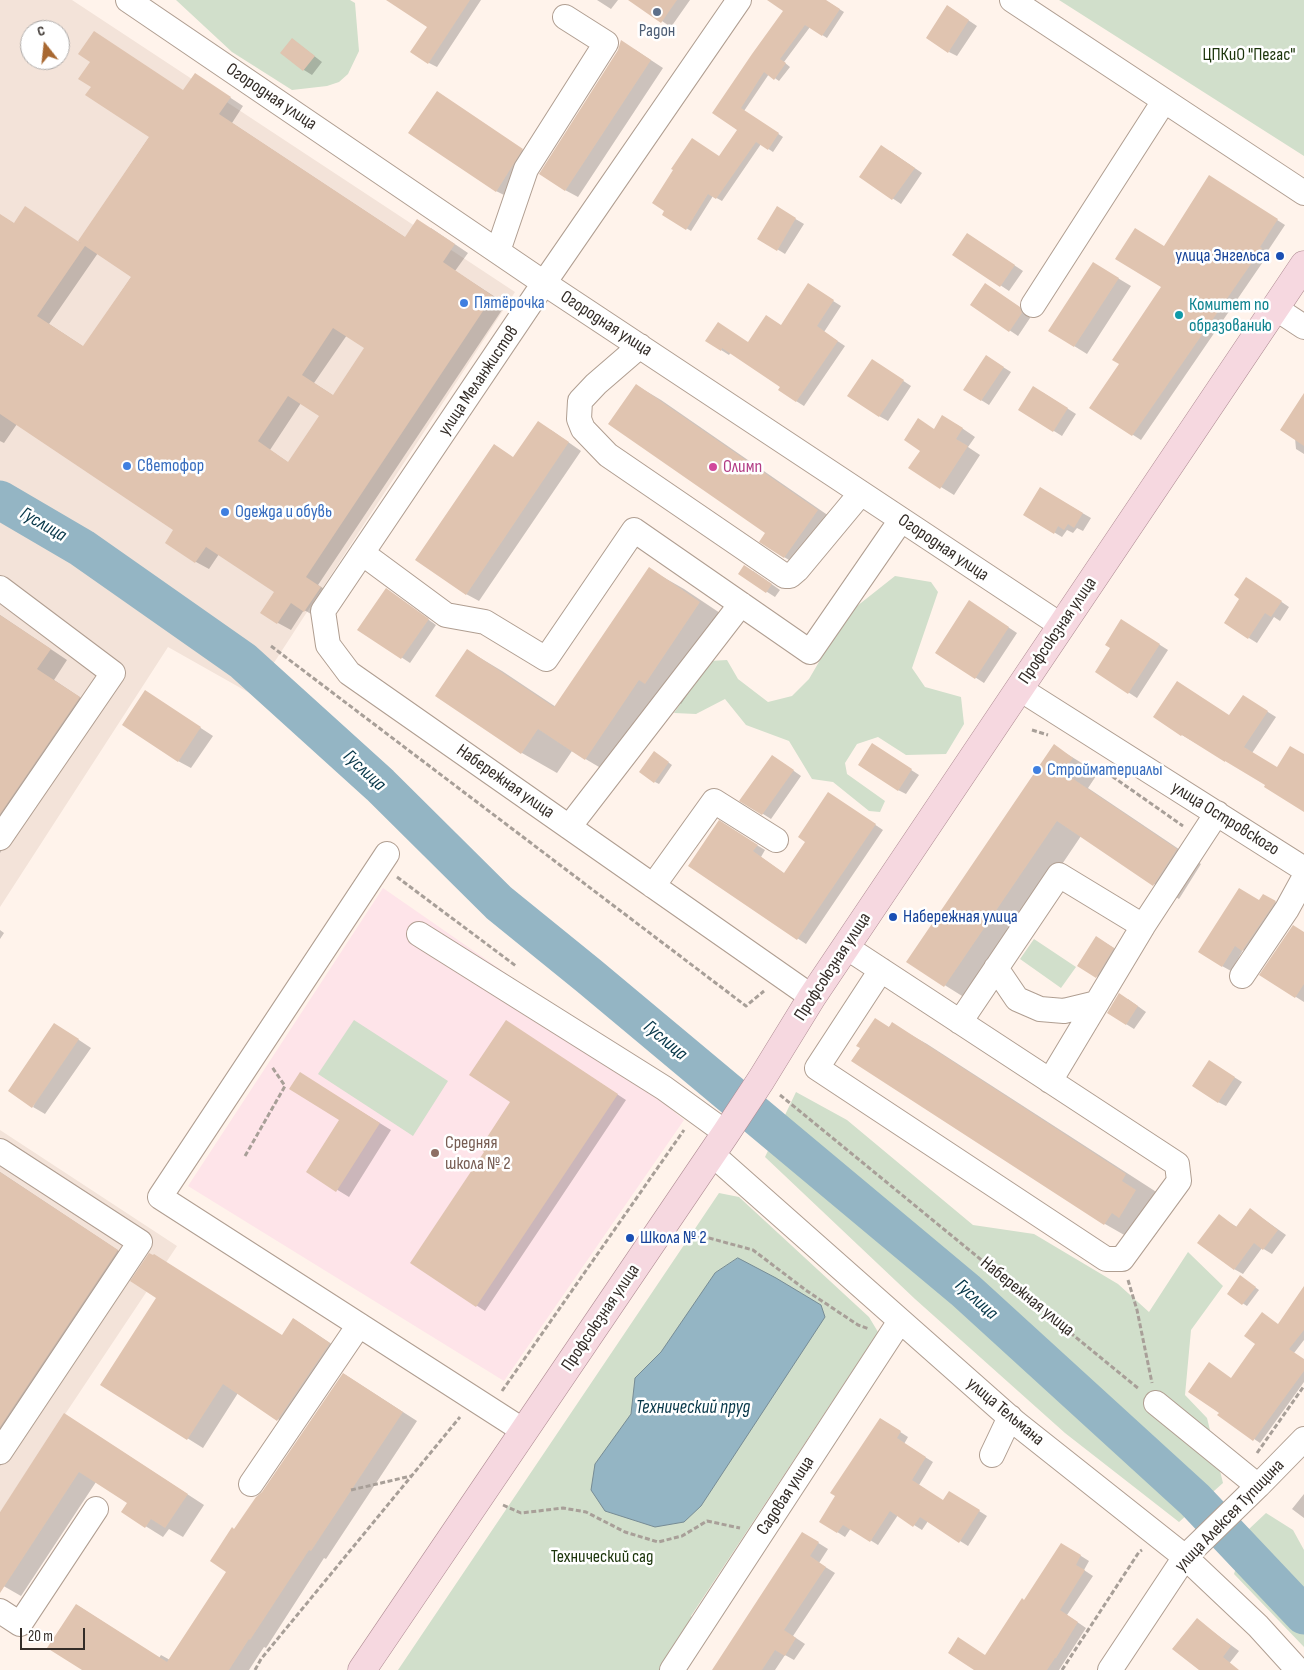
<!DOCTYPE html>
<meta charset="utf-8">
<style>
body{margin:0}
#map{position:relative;width:1304px;height:1670px;overflow:hidden;background:#fff3eb;font-family:"Sofia Sans Condensed",sans-serif}
canvas{display:block}
.north{position:absolute;left:20px;top:20px;width:50px;height:50px;box-sizing:border-box;background:#fff;border:1px solid #aeaba9;border-radius:50%;rotate:344deg;font-size:14px;font-weight:700;line-height:20px;text-align:center;color:#342d28}
.north::after{content:'';display:block;margin:auto;width:18px;height:22px;background:#a86831;clip-path:polygon(50% 0,100% 100%,50% 72%,0 100%)}
.scale{position:absolute;left:20px;top:1628px;width:65px;height:22px;box-sizing:border-box;border:2px solid #342d28;border-top:0;padding-left:6px;font-size:15px;line-height:18px;white-space:nowrap;color:#342d28;-webkit-text-stroke:4px #fff;paint-order:stroke}
</style>
<div id="map">
<canvas width="1304" height="1670"></canvas>
<div class="north">С</div>
<div class="scale">20 m</div>
</div>
<script>
const g = document.querySelector('canvas').getContext('2d');
g.lineJoin = 'round';
function fill(path, color) {
  g.fillStyle = color;
  g.fill(path, 'evenodd');
}
function trace(path, color, width, dash) {
  g.strokeStyle = color;
  g.lineWidth = width;
  g.lineCap = dash ? 'butt' : 'round';
  g.setLineDash(dash || []);
  g.stroke(path);
}
function label(font, color, halo, rows, align = 'center') {
  g.font = font + ' "Sofia Sans Condensed",sans-serif';
  g.lineWidth = 5;
  g.setLineDash([]);
  g.textBaseline = 'middle';
  g.strokeStyle = halo;
  g.fillStyle = color;
  for (const [text, x, y, turn = 0] of rows) {
    g.save();
    g.translate(x, y);
    g.rotate((+turn || 0) * Math.PI / 180);
    g.textAlign = isNaN(turn) ? turn : align;
    if (halo) g.strokeText(text, 0, 0);
    g.fillText(text, 0, 0);
    g.restore();
  }
}
const built = new Path2D(`
 M 0,0 L 72,0 L 515,292 L 253,695 L 168,647 L 0,907 ZM 30,30 L 60,30 L 60,60 L 30,60 Z
 M 0,1130 L 177,1246 L 0,1512 Z`);
const education = new Path2D(`
 M 383,888 L 667,1085 L 659,1099 L 684,1120 L 504,1381 L 188,1186 Z`);
const green = new Path2D(`
 M 176,0 L 350,0 L 355,3 L 359,51 L 348,74 L 339,82 L 327,86 L 292,90 L 232,52 Z
 M 1059,0 L 1304,0 L 1304,156 Z
 M 895,576 L 931,582 L 938,592 L 912,668 L 925,687 L 961,697 L 964,724 L 946,754 L 906,755 L 878,737 L 857,744 L 845,763 L 847,774 L 885,801 L 880,812 L 869,811 L 833,782 L 812,779 L 789,741 L 746,725 L 725,699 L 696,714 L 674,713 L 709,661 L 727,660 L 738,679 L 768,702 L 792,696 L 809,679 L 847,614 Z
 M 1034,939 L 1076,967 L 1061,988 L 1020,959 Z
 M 354,1020 L 448,1081 L 413,1136 L 318,1074 Z
 M 796,1092 L 847,1120 L 973,1225 L 1034,1234 L 1118,1284 L 1149,1312 L 1188,1252 L 1223,1286 L 1191,1330 L 1185,1395 L 1207,1418 L 1223,1483 L 1179,1522 L 1065,1433 L 915,1299 L 765,1157 Z
 M 719,1193 L 739,1197 L 869,1317 L 878,1332 L 691,1616 L 694,1623 L 660,1670 L 398,1670 Z
 M 1266,1513 L 1293,1530 L 1304,1550 L 1304,1647 L 1234,1574 L 1248,1530 Z`);
const water = new Path2D(`
 M 738,1258 L 776,1278 L 821,1305 L 825,1317 L 701,1506 L 684,1522 L 655,1527 L 605,1511 L 591,1490 L 595,1464 L 631,1414 L 635,1378 L 661,1352 L 715,1273 Z`);
const shadow = new Path2D(`
 M 397,0 L 481,0 L 437,67 L 429,63 L 429,27 Z
 M 597,0 L 618,0 L 611,9 Z
 M 630,0 L 690,0 L 671,27 Z
 M 789,0 L 825,0 L 844,12 L 827,38 L 810,27 L 784,62 L 790,67 L 779,81 L 769,74 L 744,111 L 783,137 L 773,152 L 761,144 L 722,201 L 713,196 L 691,231 L 663,214 L 719,158 L 739,130 L 714,112 L 785,10 Z
 M 956,12 L 977,26 L 957,56 L 949,52 Z
 M 292,39 L 322,62 L 312,75 L 304,70 Z
 M 634,49 L 663,68 L 578,197 L 565,190 Z
 M 208,83 L 243,106 L 232,123 L 406,238 L 431,228 L 468,253 L 455,271 L 506,304 L 318,585 L 334,595 L 318,618 L 304,610 L 291,630 L 278,623 L 276,591 L 219,554 L 209,569 L 196,562 L 167,542 L 175,530 L 17,424 L 4,443 L 0,441 L 0,215 L 15,224 L 79,242 L 150,136 L 184,91 ZM 98,253 L 132,276 L 84,347 L 49,324 ZM 347,335 L 366,348 L 334,396 L 314,383 ZM 301,403 L 320,416 L 289,463 L 270,450 Z
 M 445,98 L 530,155 L 504,195 L 496,191 Z
 M 890,151 L 922,173 L 901,204 L 861,177 Z
 M 1218,182 L 1285,225 L 1267,252 L 1269,253 L 1141,440 L 1091,408 L 1121,364 L 1163,287 L 1165,247 Z
 M 777,208 L 804,224 L 785,254 L 759,238 Z
 M 975,239 L 1023,271 L 1009,291 L 954,254 Z
 M 1106,271 L 1131,286 L 1087,354 L 1050,331 Z
 M 816,290 L 841,306 L 824,332 L 845,346 L 804,406 L 796,401 L 781,387 L 731,352 L 729,355 L 707,341 L 749,343 L 781,326 Z
 M 994,290 L 1028,313 L 1030,318 L 1018,336 L 972,305 Z
 M 995,362 L 1011,372 L 989,405 L 981,400 Z
 M 881,366 L 911,386 L 888,421 L 879,416 Z
 M 636,385 L 661,400 L 842,525 L 809,572 L 784,557 L 767,533 Z
 M 1042,392 L 1076,414 L 1062,436 L 1020,410 Z
 M 1304,398 L 1304,454 L 1296,449 L 1295,438 Z
 M 956,424 L 975,437 L 968,447 L 980,455 L 954,495 L 910,468 Z
 M 551,430 L 581,451 L 479,601 L 466,594 L 514,458 Z
 M 1041,489 L 1091,518 L 1083,531 L 1077,528 L 1073,533 L 1067,530 L 1062,537 L 1025,515 Z
 M 649,569 L 684,589 L 735,623 L 681,704 L 674,700 L 621,780 L 572,751 L 557,773 L 522,753 L 437,696 L 467,650 L 502,671 L 556,707 Z
 M 753,571 L 780,590 L 775,597 L 739,574 Z
 M 1254,583 L 1289,607 L 1280,621 L 1274,617 L 1257,643 L 1249,638 Z
 M 394,595 L 436,625 L 410,663 L 359,629 Z
 M 978,607 L 1017,633 L 984,683 L 936,652 Z
 M 0,615 L 67,660 L 54,680 L 96,708 L 0,853 Z
 M 1130,626 L 1168,650 L 1137,698 L 1097,672 Z
 M 158,700 L 213,736 L 191,768 L 178,761 Z
 M 1252,702 L 1276,717 L 1252,753 L 1277,769 L 1304,755 L 1304,811 L 1267,785 L 1182,735 L 1155,717 L 1230,716 Z
 M 1054,746 L 1098,773 L 1088,788 L 1201,864 L 1179,899 L 1154,884 L 1081,836 L 970,1001 L 908,962 Z
 M 880,750 L 919,775 L 906,794 L 898,790 Z
 M 658,755 L 672,765 L 659,784 L 655,782 Z
 M 780,761 L 801,776 L 771,819 L 741,800 Z
 M 837,799 L 883,830 L 806,944 L 689,866 L 727,827 L 765,850 L 761,857 L 785,874 Z
 M 1264,895 L 1283,907 L 1251,955 L 1243,950 L 1231,971 L 1222,966 Z
 M 0,930 L 4,933 L 0,939 Z
 M 1304,933 L 1304,1002 L 1261,975 Z
 M 1104,942 L 1122,953 L 1105,981 L 1078,965 Z
 M 1128,999 L 1146,1012 L 1134,1029 L 1126,1024 Z
 M 892,1024 L 927,1044 L 1161,1195 L 1171,1212 L 1154,1237 L 1148,1233 L 1140,1244 L 1105,1224 L 853,1061 Z
 M 515,1027 L 626,1100 L 485,1311 L 412,1263 L 486,1152 L 512,1102 Z
 M 67,1032 L 91,1048 L 45,1114 L 33,1107 Z
 M 1218,1067 L 1242,1082 L 1226,1106 L 1218,1102 Z
 M 312,1081 L 391,1130 L 349,1197 L 308,1172 L 341,1120 Z
 M 0,1172 L 134,1261 L 0,1466 Z
 M 1258,1215 L 1286,1235 L 1272,1254 L 1262,1248 L 1243,1274 L 1234,1269 L 1219,1216 L 1237,1227 Z
 M 1244,1279 L 1259,1290 L 1247,1306 L 1228,1294 Z
 M 1304,1288 L 1304,1340 L 1294,1353 L 1304,1360 L 1304,1382 L 1260,1443 L 1219,1415 L 1231,1379 L 1279,1325 Z
 M 294,1319 L 345,1353 L 293,1429 L 238,1393 L 203,1448 L 102,1385 L 283,1336 Z
 M 344,1374 L 417,1421 L 326,1559 L 324,1558 L 266,1648 L 264,1647 L 249,1670 L 84,1670 L 77,1605 L 159,1658 L 161,1655 L 170,1660 L 228,1571 L 235,1530 L 263,1493 Z
 M 888,1424 L 908,1437 L 904,1444 L 933,1462 L 919,1485 L 944,1502 L 957,1497 L 987,1516 L 968,1546 L 928,1521 L 922,1530 L 898,1515 L 878,1545 L 851,1528 L 845,1537 L 820,1521 Z
 M 81,1425 L 204,1505 L 183,1537 L 169,1529 L 163,1537 L 123,1512 L 129,1503 L 96,1482 L 21,1596 L 0,1584 L 0,1514 Z
 M 1304,1494 L 1304,1518 L 1292,1509 Z
 M 812,1539 L 828,1549 L 819,1563 L 835,1573 L 793,1636 L 805,1644 L 794,1660 L 785,1655 L 775,1670 L 714,1670 Z
 M 1070,1549 L 1089,1561 L 1084,1570 L 1093,1576 L 1067,1615 L 1086,1628 L 1059,1670 L 976,1670 L 1025,1601 Z
 M 1197,1620 L 1239,1651 L 1224,1670 L 1201,1670 Z`);
const river = new Path2D(`
 M 0,500 L 82,548 L 243,661 L 380,785 L 499,903 L 589,976 L 966,1291 L 1195,1500 L 1304,1615`);
const building = new Path2D(`
 M 386,0 L 470,0 L 428,64 L 410,52 L 427,27 Z
 M 628,0 L 677,0 L 661,23 Z
 M 767,0 L 826,0 L 840,9 L 822,36 L 805,25 L 780,59 L 786,63 L 774,80 L 764,72 L 741,108 L 779,133 L 768,150 L 756,142 L 716,199 L 708,194 L 686,230 L 662,215 L 664,211 L 652,203 L 673,170 L 671,169 L 692,138 L 719,156 L 737,130 L 712,113 L 752,54 L 783,11 Z
 M 947,5 L 969,20 L 948,53 L 926,38 Z
 M 94,31 L 183,90 L 195,73 L 231,97 L 219,114 L 405,237 L 417,219 L 455,244 L 443,262 L 493,296 L 306,577 L 321,587 L 304,612 L 291,603 L 277,624 L 260,613 L 274,592 L 206,547 L 195,563 L 165,543 L 173,530 L 0,414 L 0,214 L 14,223 L 25,206 L 82,244 L 78,241 L 149,137 L 85,95 L 91,87 L 78,79 L 90,62 L 78,54 ZM 85,246 L 131,277 L 83,346 L 37,316 ZM 333,328 L 364,348 L 333,395 L 302,375 ZM 288,396 L 319,416 L 288,462 L 258,441 Z
 M 292,38 L 315,56 L 303,71 L 280,53 Z
 M 621,40 L 651,60 L 565,191 L 539,174 L 618,50 Z
 M 437,91 L 523,149 L 496,192 L 408,133 Z
 M 881,145 L 915,168 L 892,200 L 859,177 Z
 M 1209,175 L 1278,219 L 1260,247 L 1262,248 L 1132,436 L 1089,408 L 1119,364 L 1112,360 L 1161,287 L 1115,259 L 1135,228 L 1164,246 Z
 M 777,206 L 796,218 L 777,251 L 757,239 Z
 M 967,233 L 1015,265 L 1000,287 L 952,255 Z
 M 1093,262 L 1119,278 L 1074,347 L 1048,331 Z
 M 808,283 L 834,300 L 817,326 L 838,341 L 796,402 L 778,390 L 780,387 L 722,348 L 721,351 L 705,341 L 718,322 L 748,342 L 766,315 L 781,325 Z
 M 985,283 L 1020,307 L 1022,313 L 1009,332 L 970,305 Z
 M 986,355 L 1004,367 L 981,401 L 963,390 Z
 M 872,359 L 904,380 L 879,417 L 847,396 Z
 M 636,384 L 818,510 L 784,558 L 759,542 L 765,533 L 608,424 Z
 M 1033,386 L 1068,408 L 1053,432 L 1018,410 Z
 M 1304,393 L 1304,446 L 1280,430 Z
 M 942,415 L 963,428 L 956,439 L 968,446 L 940,489 L 908,468 L 920,451 L 904,440 L 918,418 L 934,429 Z
 M 538,421 L 569,442 L 466,595 L 415,560 L 494,444 L 513,457 Z
 M 1040,487 L 1083,513 L 1074,528 L 1068,524 L 1064,530 L 1058,526 L 1054,534 L 1023,515 Z
 M 744,565 L 772,584 L 766,593 L 738,574 Z
 M 649,567 L 700,602 L 645,684 L 639,680 L 585,760 L 538,729 L 521,754 L 435,696 L 467,649 L 554,707 Z
 M 1246,577 L 1282,601 L 1271,617 L 1265,613 L 1248,639 L 1224,623 L 1239,599 L 1234,595 Z
 M 386,588 L 429,619 L 401,659 L 357,630 Z
 M 969,600 L 1009,627 L 975,679 L 935,653 Z
 M 0,615 L 51,649 L 37,669 L 80,697 L 0,814 Z
 M 1121,619 L 1160,644 L 1128,694 L 1095,672 L 1110,648 L 1105,645 Z
 M 1177,681 L 1229,715 L 1243,695 L 1268,711 L 1244,747 L 1277,767 L 1290,746 L 1304,754 L 1304,812 L 1264,787 L 1265,785 L 1225,761 L 1225,762 L 1182,735 L 1181,736 L 1153,717 Z
 M 145,690 L 201,727 L 178,762 L 122,725 Z
 M 872,743 L 912,769 L 898,791 L 858,765 Z
 M 1054,744 L 1073,758 L 1063,772 L 1177,849 L 1153,886 L 1057,821 L 944,987 L 906,962 Z
 M 654,751 L 669,762 L 654,783 L 639,772 Z
 M 772,755 L 794,770 L 762,815 L 739,801 Z
 M 828,792 L 876,824 L 797,940 L 688,866 L 719,820 L 758,845 L 753,851 L 784,873 L 805,842 L 798,837 Z
 M 1239,888 L 1259,900 L 1263,894 L 1276,901 L 1242,951 L 1235,946 L 1222,967 L 1198,952 Z
 M 1293,925 L 1304,932 L 1304,984 L 1295,998 L 1259,975 Z
 M 1096,936 L 1114,948 L 1096,978 L 1077,966 Z
 M 1119,993 L 1138,1006 L 1126,1025 L 1107,1013 Z
 M 875,1018 L 889,1027 L 892,1022 L 1126,1174 L 1122,1181 L 1136,1190 L 1119,1218 L 1112,1213 L 1104,1225 L 851,1061 L 860,1048 L 856,1046 Z
 M 506,1020 L 618,1094 L 476,1307 L 410,1263 L 484,1152 L 480,1148 L 510,1102 L 469,1075 Z
 M 54,1023 L 79,1039 L 32,1108 L 8,1091 Z
 M 1209,1060 L 1235,1077 L 1218,1103 L 1192,1086 Z
 M 300,1072 L 380,1123 L 336,1192 L 306,1172 L 339,1120 L 289,1089 Z
 M 0,1172 L 118,1250 L 0,1427 Z
 M 1250,1208 L 1278,1230 L 1263,1250 L 1254,1243 L 1234,1270 L 1197,1243 L 1219,1214 L 1236,1227 Z
 M 149,1253 L 153,1255 L 154,1254 L 282,1335 L 293,1318 L 330,1343 L 277,1421 L 223,1384 L 187,1440 L 100,1385 L 156,1298 L 130,1281 Z
 M 1240,1275 L 1256,1287 L 1242,1305 L 1227,1294 Z
 M 1304,1286 L 1304,1330 L 1289,1349 L 1304,1359 L 1304,1371 L 1253,1441 L 1217,1415 L 1219,1413 L 1188,1392 L 1209,1362 L 1231,1378 L 1255,1344 L 1244,1336 L 1262,1312 L 1278,1324 Z
 M 343,1373 L 403,1412 L 311,1551 L 309,1550 L 250,1640 L 249,1639 L 229,1670 L 82,1670 L 47,1648 L 76,1604 L 167,1662 L 226,1572 L 210,1561 L 232,1527 L 234,1529 L 256,1497 L 262,1492 Z
 M 64,1413 L 188,1494 L 165,1528 L 151,1519 L 145,1528 L 121,1512 L 127,1503 L 79,1472 L 0,1593 L 0,1512 Z
 M 880,1418 L 901,1431 L 897,1438 L 926,1457 L 912,1480 L 943,1500 L 949,1491 L 980,1510 L 959,1543 L 920,1517 L 913,1527 L 890,1511 L 870,1542 L 843,1525 L 837,1533 L 819,1522 L 835,1496 L 830,1493 Z
 M 802,1532 L 819,1542 L 810,1556 L 826,1567 L 784,1630 L 796,1638 L 785,1656 L 775,1650 L 762,1670 L 712,1670 Z
 M 1061,1543 L 1081,1555 L 1076,1565 L 1085,1570 L 1060,1610 L 1078,1622 L 1056,1658 L 1055,1658 L 1047,1670 L 974,1670 L 948,1653 L 958,1637 L 985,1655 L 1022,1598 L 1024,1600 Z
 M 1197,1618 L 1231,1646 L 1223,1657 L 1239,1670 L 1199,1670 L 1172,1649 Z`);
const path = new Path2D(`
 M 271,646 L 746,1006 L 764,991
 M 1032,730 L 1048,735
 M 1106,772 L 1183,826
 M 397,877 L 516,966
 M 780,1095 L 1139,1389
 M 245,1156 L 285,1086 L 272,1067
 M 687,1232 L 753,1250 L 807,1291 L 858,1325 L 869,1329
 M 1128,1280 L 1137,1310 L 1152,1383
 M 502,1391 L 684,1130
 M 1257,1453 L 1304,1386
 M 351,1490 L 411,1476
 M 503,1505 L 521,1513 L 563,1508 L 586,1512 L 625,1532 L 658,1542 L 682,1536 L 707,1521 L 740,1528
 M 255,1670 L 261,1659 L 460,1417
 M 1062,1670 L 1139,1552 L 1142,1550`);
const minor = new Path2D(`
 M 128,0 L 544,283 L 1062,626
 M 739,0 L 544,283 L 323,611 L 328,645 L 349,673 L 812,997
 M 1012,0 L 1304,193
 M 498,251 L 526,169 L 606,43 L 565,17
 M 1033,305 L 1164,101
 M 1275,308 L 1304,327
 M 640,346 L 596,384 L 580,401 L 579,419 L 583,429 L 608,455 L 785,576 L 790,576 L 797,570 L 861,493
 M 362,553 L 446,615 L 485,622 L 546,659 L 634,530 L 810,652 L 901,520
 M 0,588 L 113,673 L 0,838
 M 1020,689 L 1304,869
 M 569,827 L 741,604
 M 387,854 L 160,1197 L 524,1431
 M 653,886 L 714,801 L 776,840
 M 419,934 L 664,1088 L 726,1133
 M 846,947 C 956,1019 1066,1091 1177,1164 L 1179,1181 L 1122,1259 L 1106,1259 L 817,1068 L 881,970
 M 996,968 L 1017,999 L 1040,1009 L 1064,1011 L 1097,1003
 M 1242,976 L 1287,909 L 1304,878
 M 960,1022 L 1059,875 L 1143,926 L 1217,813
 M 1050,1081 L 1143,926
 M 0,1151 L 140,1242 L 0,1452
 M 712,1154 L 1016,1423 L 1185,1557 L 1258,1626 L 1298,1670
 M 1156,1403 L 1258,1486
 M 992,1455 L 1010,1417
 M 251,1484 L 359,1325
 M 0,1611 L 20,1624 L 96,1509
 M 672,1670 L 900,1321
 M 1110,1670 L 1185,1557 L 1258,1486 L 1304,1439`);
const major = new Path2D(`
 M 362,1670 L 726,1133 L 761,1080 L 812,997 L 1304,265`);
const markers = [
 [657,12,5,"#5c6f8a"],
 [1280,256,5,"#1a4fb4"],
 [464,303,5,"#3f7fe0"],
 [1179,315,5,"#0f9aa8"],
 [127,466,5,"#3f7fe0"],
 [713,467,5,"#d1479c"],
 [225,512,5,"#3f7fe0"],
 [1037,770,5,"#3f7fe0"],
 [893,917,5,"#1a4fb4"],
 [435,1153,5,"#8d6e63"],
 [630,1238,5,"#1a4fb4"]
];
const serviceNames = [
 ["Радон",657,31]
];
const parkNames = [
 ["ЦПКиО \"Пегас\"",1249,55],
 ["Технический сад",602,1557]
];
const streetNames = [
 ["Огородная улица",271,97,34],
 ["Огородная улица",606,324,33],
 ["улица Меланжистов",479,381,-56],
 ["Огородная улица",943,548,34],
 ["Профсоюзная улица",1058,631,-56],
 ["Набережная улица",505,782,35],
 ["улица Островского",1225,819,32],
 ["Профсоюзная улица",833,967,-57],
 ["Набережная улица",1027,1297,39],
 ["Профсоюзная улица",601,1318,-56],
 ["улица Тельмана",1005,1412,40],
 ["Садовая улица",786,1496,-57],
 ["улица Алексея Тупицина",1230,1516,-46]
];
const transitNames = [
 ["улица Энгельса",1270,256,"right"],
 ["Набережная улица",903,917],
 ["Школа № 2",640,1238]
];
const shopNames = [
 ["Пятёрочка",474,303],
 ["Светофор",137,466],
 ["Одежда и обувь",235,512],
 ["Стройматериалы",1047,770]
];
const cultureNames = [
 ["Комитет по",1189,305],
 ["образованию",1189,326]
];
const hotelNames = [
 ["Олимп",723,467]
];
const educationNames = [
 ["Средняя",445,1143],
 ["школа № 2",445,1164]
];
const waterNames = [
 ["Гуслица",43,525,30],
 ["Гуслица",364,771,43],
 ["Гуслица",665,1041,40],
 ["Гуслица",976,1300,42],
 ["Технический пруд",693,1408]
];
fill(built, '#f3e3d9');
fill(education, '#fee4e9');
fill(green, '#d1dfcb');
fill(water, '#94b5c4');
trace(water, '#778c95', 1);
fill(shadow, '#0003');
trace(river, '#94b5c4', 39);
fill(building, '#e0c4b0');
trace(minor, '#b09e91', 26);
trace(major, '#ae8b92', 29);
trace(path, '#a89f98', 3, [5, 2.5]);
trace(minor, '#fff', 24);
trace(major, '#f6d8e0', 28);
for (const [x, y, r, color] of markers) {
  const dot = new Path2D();
  dot.arc(x, y, r, 0, 2 * Math.PI);
  g.fillStyle = color;
  g.fill(dot);
  trace(dot, '#fff', 2);
}
label('18px', '#4e5e75', '#fff', serviceNames);
label('18px', '#1b340a', '#fff', parkNames);
label('18px', '#342d28', '#fff', streetNames);
label('18px', '#164399', '#fff', transitNames, 'left');
label('18px', '#366cbe', '#fff', shopNames, 'left');
label('18px', '#0d838f', '#fff', cultureNames, 'left');
label('18px', '#b23c85', '#fff', hotelNames, 'left');
label('18px', '#785e54', '#fff', educationNames, 'left');
label('italic 19px', '#063648', '#fff', waterNames);
</script>
